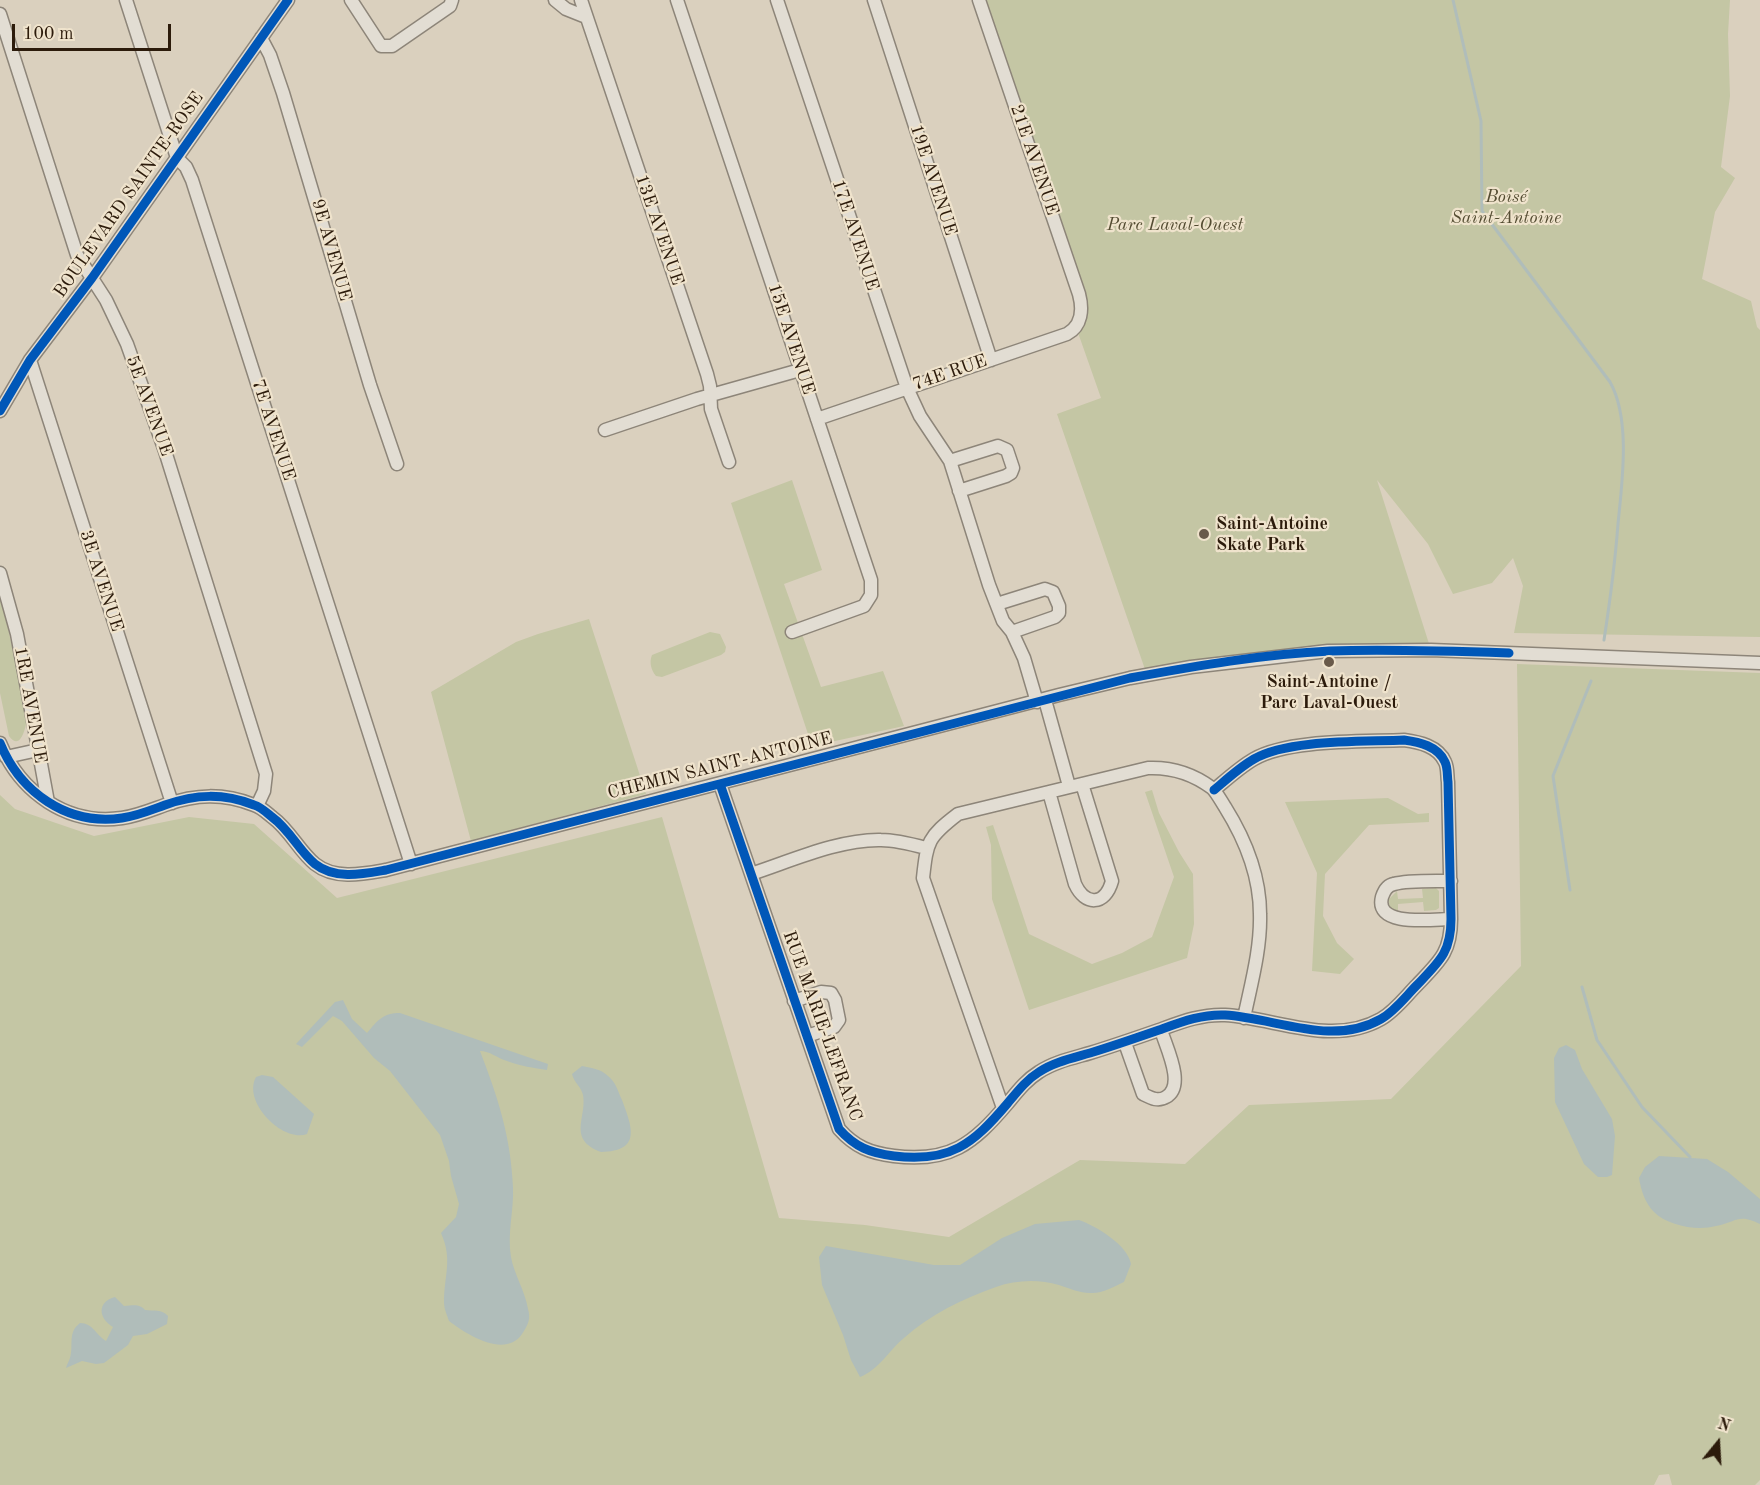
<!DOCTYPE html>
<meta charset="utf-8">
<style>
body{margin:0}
#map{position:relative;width:1760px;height:1485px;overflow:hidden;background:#dad0be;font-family:"Old Standard TT",serif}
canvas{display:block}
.north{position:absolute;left:1688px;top:1413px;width:60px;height:60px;-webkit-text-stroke:4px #efe3cc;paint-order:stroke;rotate:18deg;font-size:16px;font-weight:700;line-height:24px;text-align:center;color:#2c1b0b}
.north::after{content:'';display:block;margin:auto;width:21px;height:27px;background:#2c1b0b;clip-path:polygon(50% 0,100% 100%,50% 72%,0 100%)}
.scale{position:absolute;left:12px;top:24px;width:159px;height:27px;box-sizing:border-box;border:3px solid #2c1b0b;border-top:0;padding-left:8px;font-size:18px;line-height:21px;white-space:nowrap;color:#2c1b0b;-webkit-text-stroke:4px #efe3cc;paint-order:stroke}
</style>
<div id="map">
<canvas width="1760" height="1485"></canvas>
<div class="north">N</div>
<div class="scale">100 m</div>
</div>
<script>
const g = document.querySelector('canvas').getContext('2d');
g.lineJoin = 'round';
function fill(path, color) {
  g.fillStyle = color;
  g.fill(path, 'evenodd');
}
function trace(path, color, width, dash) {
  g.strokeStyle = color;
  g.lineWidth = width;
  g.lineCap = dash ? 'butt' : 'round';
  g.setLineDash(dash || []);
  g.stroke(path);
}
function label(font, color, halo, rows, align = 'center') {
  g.font = font + ' "Old Standard TT",serif';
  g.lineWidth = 4.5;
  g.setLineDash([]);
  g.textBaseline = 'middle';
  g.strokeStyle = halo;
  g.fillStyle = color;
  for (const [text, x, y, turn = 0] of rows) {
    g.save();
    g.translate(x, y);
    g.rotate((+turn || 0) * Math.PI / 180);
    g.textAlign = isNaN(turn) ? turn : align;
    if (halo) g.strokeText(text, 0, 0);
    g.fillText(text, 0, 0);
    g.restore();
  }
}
const green = new Path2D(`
 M 983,0 L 1730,0 L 1728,34 L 1730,96 L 1721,167 L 1735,178 L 1715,212 L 1702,279 L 1751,301 L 1757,327 L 1760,330 L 1760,637 L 1514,633 L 1523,586 L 1513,558 L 1492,583 L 1453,594 L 1428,544 L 1377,480 L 1431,650 L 1328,651 L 1191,667 L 1149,681 L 1057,414 L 1101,398 L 1076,327 L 1082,312 Z
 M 792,480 L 822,570 L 784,584 L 821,687 L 883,671 L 904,726 L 812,746 L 731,503 Z
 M 0,589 L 27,720 C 25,730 20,751 9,736 L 0,693 Z
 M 589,619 L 646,794 L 471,841 L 431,692 L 516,642 L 538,634 Z
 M 710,632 L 720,634 L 726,647 L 725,652 L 721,655 L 662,677 L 656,676 C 651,670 649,662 652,655 Z
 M 1517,664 L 1760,673 L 1760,1480 L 1755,1485 L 1672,1485 L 1669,1474 L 1659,1475 L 1654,1485 L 0,1485 L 0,795 L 15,809 L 94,836 L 189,817 L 254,824 L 337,898 L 662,817 L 779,1218 L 865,1225 L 949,1237 L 1080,1160 L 1185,1164 L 1249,1105 L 1391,1099 L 1521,966 Z
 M 1152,790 L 1159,813 L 1179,852 L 1193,874 L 1194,924 L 1187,958 L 1029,1010 L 992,899 L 991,845 L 986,827 L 993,825 L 1029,934 L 1092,964 L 1122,953 L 1152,937 L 1174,877 L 1145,792 Z
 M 1388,798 L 1418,814 L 1429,813 L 1429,822 L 1369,825 L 1325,874 L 1323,916 L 1337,943 L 1354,959 L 1340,974 L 1312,971 L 1317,873 L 1285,802 Z
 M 1436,888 L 1439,891 L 1439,908 L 1436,910 L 1424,911 L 1423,902 L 1398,904 L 1398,912 L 1389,907 L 1388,900 L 1397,891 L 1398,899 L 1423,898 L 1422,889 Z`);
const water = new Path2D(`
 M 343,1000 L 352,1019 L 367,1033 C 378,1020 383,1013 400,1013 L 548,1064 L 547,1070 C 534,1068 520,1066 507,1061 C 497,1058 490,1051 480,1051 C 498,1098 511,1137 513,1188 C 514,1210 507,1234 511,1257 C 514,1274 525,1291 528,1309 C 531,1319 528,1325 522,1334 C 505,1359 466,1334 449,1321 C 447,1315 444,1309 444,1303 C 444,1275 453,1260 441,1233 L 456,1217 L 459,1204 L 451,1176 L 449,1161 L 440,1135 L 390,1071 L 374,1058 L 342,1021 L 333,1016 L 302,1047 L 296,1044 L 335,1002 Z
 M 1566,1045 L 1575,1050 L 1582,1069 L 1612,1119 L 1615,1136 L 1612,1175 L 1607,1177 L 1598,1177 L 1584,1164 L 1555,1102 L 1554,1058 L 1559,1048 Z
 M 582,1066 C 592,1068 601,1069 608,1076 C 616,1082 618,1092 622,1100 C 632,1127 642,1151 601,1152 C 567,1139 587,1118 583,1095 C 581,1086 574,1083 572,1074 Z
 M 262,1075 L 273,1077 L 314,1114 L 307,1134 C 283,1143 242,1102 256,1077 Z
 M 1659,1156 L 1707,1159 L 1728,1172 L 1760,1199 L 1760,1224 C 1738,1213 1737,1222 1716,1226 C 1697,1231 1668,1226 1654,1212 C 1645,1203 1641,1190 1639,1178 L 1645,1167 Z
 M 1079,1220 C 1096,1226 1128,1245 1131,1264 L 1124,1282 C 1113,1287 1102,1294 1090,1293 C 1080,1293 1068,1288 1059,1285 C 1038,1279 1016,1280 996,1287 C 964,1298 929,1315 904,1338 C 888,1351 880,1369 860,1377 L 851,1360 L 843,1335 L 822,1285 L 819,1257 L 826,1246 L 934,1265 L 960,1265 L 1002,1238 L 1035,1224 Z
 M 115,1297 L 124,1306 C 133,1306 138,1303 145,1310 C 153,1311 162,1309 168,1316 L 167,1324 L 147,1334 L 133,1336 L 128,1345 L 104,1363 L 96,1364 L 82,1361 L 66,1368 C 67,1364 69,1361 70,1358 C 74,1345 67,1333 80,1323 C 93,1323 96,1335 106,1341 L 113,1327 C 98,1318 97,1302 115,1297 Z`);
const stream = new Path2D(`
 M 1453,0 L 1481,121 L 1482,211 L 1610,382 C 1631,419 1622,483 1618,524 C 1615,563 1610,601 1604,640
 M 1570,890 L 1553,776 L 1591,681
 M 1582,987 L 1597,1040 L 1642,1107 L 1690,1157`);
const minor = new Path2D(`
 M 126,0 L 177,158 L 186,167 L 192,180 L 411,864
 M 351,0 L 381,46 L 392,46 L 450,6 L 452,0
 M 555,0 L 566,9 L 586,17
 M 581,0 L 707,374 L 710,386 L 711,409 L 729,462
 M 677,0 L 871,580 L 871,595 L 864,606 L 792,632
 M 777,0 L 907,388 L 920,416 L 950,461 L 989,585 L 1003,621 L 1012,632 L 1024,658 L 1037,702
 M 874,0 L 991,360
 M 0,14 L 77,255 L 106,300 L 127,344 L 165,451 L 266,774 L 264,791 L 257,806
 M 261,38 L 270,55 L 283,93 L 370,385 L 397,464
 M 30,360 L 172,803
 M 0,411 L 30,360 L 92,278 L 288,0
 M 817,419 L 1067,334 C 1082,326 1083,309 1079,294 L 979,0
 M 605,430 L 697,399 L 800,370
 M 950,461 L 998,446 L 1007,450 L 1013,468 L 1011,473 L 1006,476 L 959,491
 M 0,573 L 17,634 L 48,802
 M 997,604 L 1045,589 L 1053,592 L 1059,606 L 1059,613 L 1055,617 L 1012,632
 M 1045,700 L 1069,786
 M 0,743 C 20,792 67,826 122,818 C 137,816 151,810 165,805 C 196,794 223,793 254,805 C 261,807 267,813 272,817 C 290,830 299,851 315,864 C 335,880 363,874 386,870 L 1059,695 L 1130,678 L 1191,667 L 1328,651 L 1431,650 L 1760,663
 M 6,757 L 38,750
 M 720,784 L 839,1129 C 855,1147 870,1153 894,1156 C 950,1163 973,1144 1007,1104 C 1017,1092 1026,1080 1039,1072 C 1054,1062 1073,1058 1090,1053 C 1113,1046 1136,1038 1159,1030 C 1181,1022 1201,1014 1225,1015 C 1276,1018 1332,1047 1381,1019 C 1395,1011 1406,996 1417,985 C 1440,961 1451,952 1451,919 L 1448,782 C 1447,776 1448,768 1445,762 C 1438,746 1419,742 1404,740 C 1364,742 1288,739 1254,759 C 1240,767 1227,779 1214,790
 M 1049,792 L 1075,884 C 1085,906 1105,906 1112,881 L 1082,784
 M 751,874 C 791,861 839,839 881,840 C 896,840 911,844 926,848
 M 1451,881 C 1436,881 1407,880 1394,884 C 1388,885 1384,891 1382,897 C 1374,928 1434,919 1451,919
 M 794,1001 L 821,992 L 831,993 L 835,1000 L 839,1020 L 834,1027 L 807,1036
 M 1125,1043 L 1143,1094 C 1151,1098 1158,1102 1166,1097 C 1186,1086 1166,1047 1161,1030
 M 1003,1108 L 923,878 C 927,841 928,837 958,814 L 1148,768 C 1172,767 1192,773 1212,788 C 1217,793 1221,801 1225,807 C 1245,839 1260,875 1260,914 C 1261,949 1251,984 1244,1018`);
const cycleway = new Path2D(`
 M 0,411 L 30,360 L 92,278 L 288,0
 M 0,743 C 20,792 67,826 122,818 C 137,816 151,810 165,805 C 196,794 223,793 254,805 C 261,807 267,813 272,817 C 290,830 299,851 315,864 C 335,880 363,874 386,870 L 1130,678 C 1196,666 1264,654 1330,651 C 1390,649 1450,651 1509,653
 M 720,784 L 839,1129 C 855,1147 870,1153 894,1156 C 950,1163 973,1144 1007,1104 C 1017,1092 1026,1080 1039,1072 C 1054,1062 1073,1058 1090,1053 C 1113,1046 1136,1038 1159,1030 C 1181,1022 1201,1014 1225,1015 C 1276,1018 1332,1047 1381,1019 C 1395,1011 1406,996 1417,985 C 1440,961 1451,952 1451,919 L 1448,782 C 1447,776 1448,768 1445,762 C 1438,746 1419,742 1404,740 C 1364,742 1288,739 1254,759 C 1240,767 1227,779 1214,790`);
const markers = [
 [1204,534,6,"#695a4a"],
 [1329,662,6,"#695a4a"]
];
const streetNames = [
 ["21E AVENUE",1034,160,71],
 ["19E AVENUE",933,180,72],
 ["BOULEVARD SAINTE-ROSE",129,195,-55],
 ["13E AVENUE",659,230,71],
 ["17E AVENUE",855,235,72],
 ["9E AVENUE",331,250,74],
 ["15E AVENUE",791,339,72],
 ["74E RUE",950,373,-19],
 ["5E AVENUE",149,406,70],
 ["7E AVENUE",273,430,72],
 ["3E AVENUE",101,581,72],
 ["1RE AVENUE",30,705,80],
 ["CHEMIN SAINT-ANTOINE",720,766,-14],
 ["RUE MARIE-LEFRANC",822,1026,70]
];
const parkNames = [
 ["Boisé",1506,197],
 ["Saint-Antoine",1506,218],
 ["Parc Laval-Ouest",1175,225]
];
const poiNames = [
 ["Saint-Antoine",1216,524],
 ["Skate Park",1216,545],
 ["Saint-Antoine /",1329,682,"center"],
 ["Parc Laval-Ouest",1329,703,"center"]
];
fill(green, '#c4c6a4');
fill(water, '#b0bdba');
trace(stream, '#b0bdba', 3);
trace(minor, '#8d8579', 15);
trace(minor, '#e2ddd3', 12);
trace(cycleway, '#0057b8', 9);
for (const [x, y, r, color] of markers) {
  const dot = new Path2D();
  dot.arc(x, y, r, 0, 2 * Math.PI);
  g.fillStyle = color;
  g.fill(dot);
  trace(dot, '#efe3cc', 2);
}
label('18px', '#2c1b0b', '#efe3cc', streetNames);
label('italic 18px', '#544c32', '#efe3cc', parkNames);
label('bold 18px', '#2c1b0b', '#efe3cc', poiNames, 'left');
</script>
